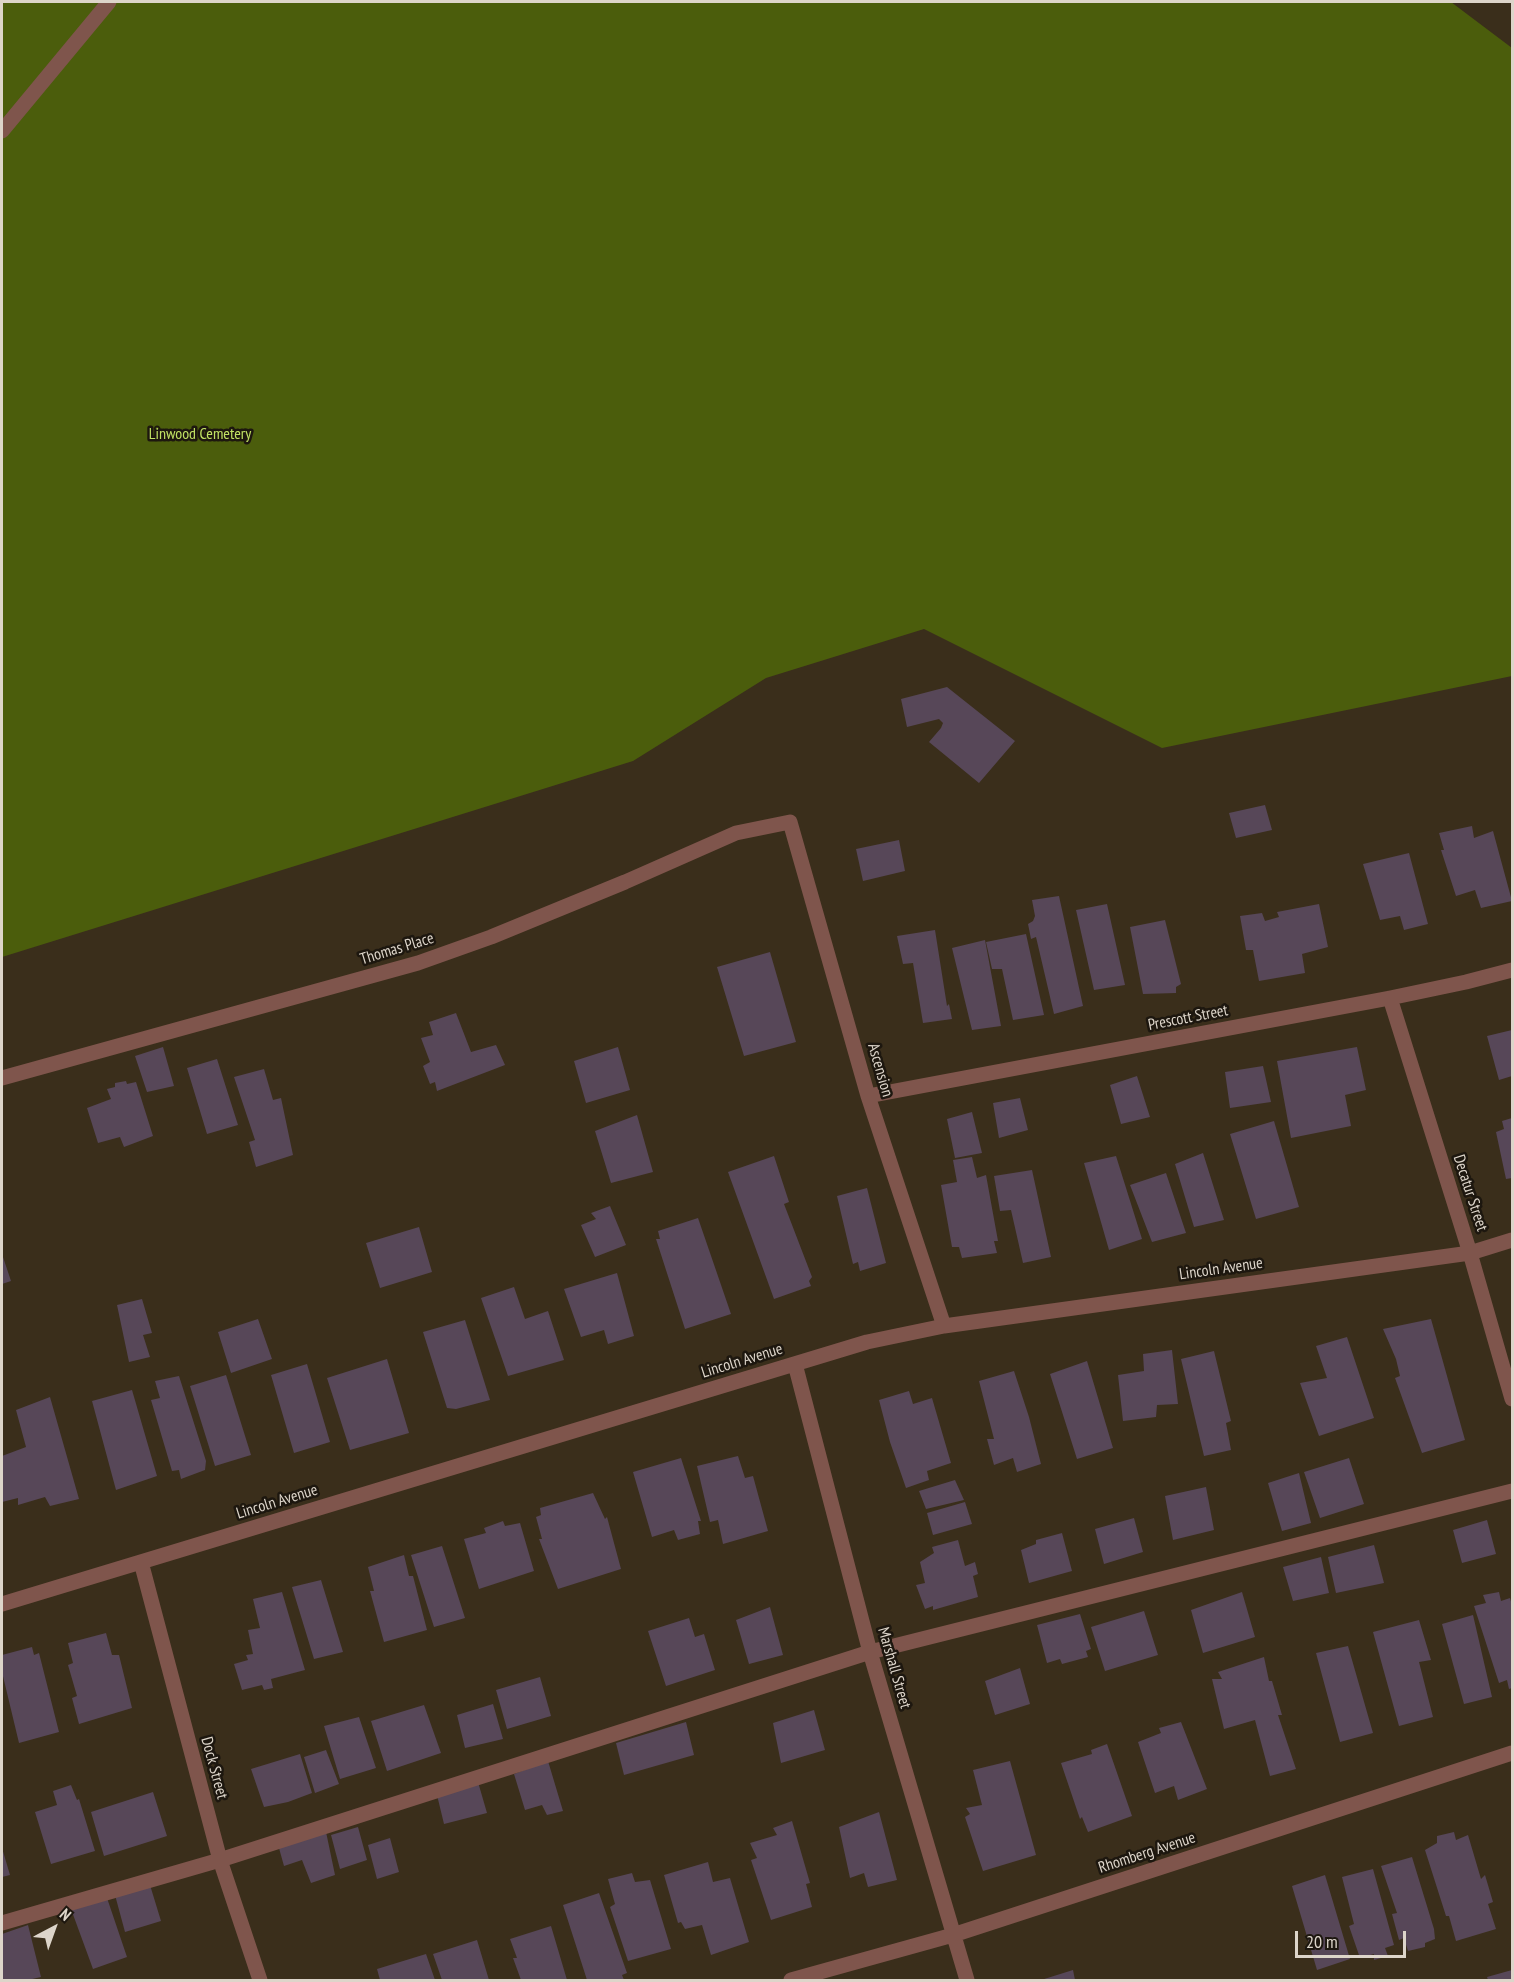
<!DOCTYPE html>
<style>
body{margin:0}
#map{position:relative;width:1514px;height:1982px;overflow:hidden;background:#3a2e1b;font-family:"PT Sans Narrow",sans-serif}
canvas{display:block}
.frame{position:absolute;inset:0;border:3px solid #ddd5ca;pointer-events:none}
.north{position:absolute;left:24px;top:1898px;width:60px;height:60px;-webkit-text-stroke:4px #1d170f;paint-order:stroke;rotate:41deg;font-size:16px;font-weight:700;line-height:24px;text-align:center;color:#ddd5ca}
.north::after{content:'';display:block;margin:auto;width:21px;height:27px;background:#ddd5ca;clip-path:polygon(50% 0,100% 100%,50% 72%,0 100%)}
.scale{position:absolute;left:1295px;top:1931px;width:111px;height:27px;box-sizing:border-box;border:3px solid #ddd5ca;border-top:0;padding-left:8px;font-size:18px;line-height:21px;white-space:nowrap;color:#ddd5ca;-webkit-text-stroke:4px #1d170f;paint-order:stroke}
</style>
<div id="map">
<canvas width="1514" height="1982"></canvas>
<div class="frame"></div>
<div class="north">N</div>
<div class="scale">20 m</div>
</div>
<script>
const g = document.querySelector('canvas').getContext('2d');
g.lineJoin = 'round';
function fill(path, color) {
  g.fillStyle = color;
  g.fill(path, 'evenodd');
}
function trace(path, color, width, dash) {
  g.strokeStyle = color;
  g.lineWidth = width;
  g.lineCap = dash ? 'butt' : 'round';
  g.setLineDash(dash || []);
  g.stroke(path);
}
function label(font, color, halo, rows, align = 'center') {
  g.font = font + ' "PT Sans Narrow",sans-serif';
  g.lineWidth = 5;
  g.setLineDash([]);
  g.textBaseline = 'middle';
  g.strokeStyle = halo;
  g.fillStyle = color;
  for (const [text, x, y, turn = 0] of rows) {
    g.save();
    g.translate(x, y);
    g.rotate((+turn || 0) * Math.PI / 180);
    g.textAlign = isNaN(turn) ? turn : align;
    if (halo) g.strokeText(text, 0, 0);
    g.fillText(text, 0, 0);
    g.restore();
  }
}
const green = new Path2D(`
 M 2,2 L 1451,2 L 1512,48 L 1512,676 L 1162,748 L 924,629 L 766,678 L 633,761 L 2,957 Z`);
const building = new Path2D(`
 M 947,687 L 1015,741 L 979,783 L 929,742 L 941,728 L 943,723 L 939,719 L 907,727 L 901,699 Z
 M 1265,805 L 1272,830 L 1236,838 L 1229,813 Z
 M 1472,826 L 1474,838 L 1493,831 L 1512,901 L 1481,908 L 1475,890 L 1456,896 L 1441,850 L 1444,850 L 1439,833 Z
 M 899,840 L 905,871 L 863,881 L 856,849 Z
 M 1409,853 L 1428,924 L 1404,930 L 1400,916 L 1380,920 L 1363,864 Z
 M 1059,896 L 1083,1006 L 1054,1014 L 1036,937 L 1031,939 L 1028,924 L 1033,921 L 1035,916 L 1032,900 Z
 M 1107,904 L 1125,985 L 1094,990 L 1076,910 Z
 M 1319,904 L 1328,947 L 1302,954 L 1305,973 L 1259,981 L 1253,950 L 1246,950 L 1240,916 L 1262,913 L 1265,921 L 1279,917 L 1277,912 Z
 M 1165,920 L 1181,984 L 1176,987 L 1176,993 L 1143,994 L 1130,927 Z
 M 935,930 L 947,1006 L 949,1004 L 952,1019 L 923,1023 L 913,963 L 903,964 L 897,936 Z
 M 1026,934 L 1044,1015 L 1013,1020 L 1002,969 L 992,969 L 986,942 Z
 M 985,940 L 1001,1026 L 972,1030 L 952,948 Z
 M 770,952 L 796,1042 L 744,1056 L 717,967 Z
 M 456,1013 L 471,1052 L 496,1045 L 505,1065 L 437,1091 L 435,1082 L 430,1084 L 423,1066 L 430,1062 L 421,1038 L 433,1035 L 429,1022 Z
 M 1512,1030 L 1512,1076 L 1499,1080 L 1487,1036 Z
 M 163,1047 L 174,1086 L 147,1092 L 135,1056 Z
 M 618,1047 L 630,1090 L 586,1103 L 574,1061 Z
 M 1357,1047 L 1366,1090 L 1345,1095 L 1351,1126 L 1291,1138 L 1277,1061 Z
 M 217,1059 L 238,1125 L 207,1134 L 187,1068 Z
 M 1263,1066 L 1271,1102 L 1230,1108 L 1225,1072 Z
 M 264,1069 L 273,1100 L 281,1098 L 293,1155 L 256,1167 L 249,1142 L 255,1140 L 234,1077 Z
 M 1137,1076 L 1150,1117 L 1121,1124 L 1110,1085 Z
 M 126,1081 L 127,1084 L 136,1082 L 153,1136 L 124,1147 L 120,1137 L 98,1143 L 87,1108 L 111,1099 L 107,1089 L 115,1087 L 115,1083 Z
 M 1020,1098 L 1028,1130 L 999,1138 L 993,1103 Z
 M 972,1112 L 982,1153 L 955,1158 L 947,1119 Z
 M 637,1115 L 653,1172 L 611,1183 L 595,1131 Z
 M 1512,1118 L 1512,1178 L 1506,1179 L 1496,1132 L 1504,1129 L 1502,1121 Z
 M 1274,1121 L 1299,1207 L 1256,1219 L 1230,1134 Z
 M 1203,1153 L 1224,1220 L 1194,1227 L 1175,1164 Z
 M 774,1156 L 789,1202 L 784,1204 L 812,1277 L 809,1281 L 811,1286 L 774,1299 L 728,1172 Z
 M 1116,1156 L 1142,1239 L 1109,1250 L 1084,1163 Z
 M 972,1157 L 977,1178 L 986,1175 L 998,1241 L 994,1241 L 997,1253 L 962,1258 L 959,1247 L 952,1247 L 941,1185 L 957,1182 L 953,1160 Z
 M 1032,1170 L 1051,1257 L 1023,1263 L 1011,1210 L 1000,1211 L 994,1176 Z
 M 1166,1173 L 1186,1233 L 1152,1242 L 1130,1185 Z
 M 867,1188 L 886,1263 L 860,1271 L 858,1262 L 853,1264 L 837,1196 Z
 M 610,1206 L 626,1245 L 595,1257 L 581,1225 L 596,1219 L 591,1213 Z
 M 698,1218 L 731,1314 L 685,1329 L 656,1239 L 660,1239 L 658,1231 Z
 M 419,1227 L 432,1272 L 380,1288 L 366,1243 Z
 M 2,1254 L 11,1281 L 2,1284 Z
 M 617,1273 L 634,1336 L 608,1344 L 604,1330 L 581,1337 L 564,1289 Z
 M 514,1287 L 525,1319 L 548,1311 L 564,1360 L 508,1376 L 481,1298 Z
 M 142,1299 L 152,1333 L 143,1335 L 150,1357 L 129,1362 L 117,1305 Z
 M 258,1319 L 272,1359 L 231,1373 L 218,1332 Z
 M 1431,1319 L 1465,1440 L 1422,1453 L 1395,1378 L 1400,1376 L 1396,1359 L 1383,1329 Z
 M 465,1320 L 490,1400 L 456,1409 L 447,1408 L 423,1332 Z
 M 1347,1337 L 1374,1418 L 1319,1436 L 1300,1383 L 1327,1378 L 1316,1346 Z
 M 1172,1350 L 1178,1404 L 1157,1405 L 1156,1417 L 1123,1421 L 1118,1375 L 1144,1371 L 1143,1354 Z
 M 1214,1351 L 1231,1421 L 1226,1423 L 1231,1450 L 1204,1456 L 1181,1359 Z
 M 387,1359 L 409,1433 L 350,1450 L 327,1378 Z
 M 1087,1361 L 1113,1448 L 1077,1459 L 1050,1374 Z
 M 307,1364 L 330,1442 L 294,1453 L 271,1375 Z
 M 1014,1371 L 1029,1417 L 1041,1464 L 1017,1472 L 1013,1458 L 994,1465 L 987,1439 L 994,1439 L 979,1381 Z
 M 226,1375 L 251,1455 L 215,1466 L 190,1386 Z
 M 179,1376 L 206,1461 L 205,1470 L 181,1479 L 179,1470 L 172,1471 L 151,1400 L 160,1398 L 155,1381 Z
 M 132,1390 L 157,1476 L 116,1490 L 92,1401 Z
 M 909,1391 L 913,1404 L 932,1398 L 951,1463 L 927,1471 L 929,1480 L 906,1488 L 890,1442 L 879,1400 Z
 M 50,1397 L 79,1499 L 50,1506 L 45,1497 L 18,1505 L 18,1498 L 2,1502 L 2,1456 L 26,1447 L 16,1410 Z
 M 738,1456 L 745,1478 L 753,1476 L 768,1531 L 723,1544 L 718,1520 L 710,1522 L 697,1466 Z
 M 681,1458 L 701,1521 L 698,1521 L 700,1534 L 678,1540 L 674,1530 L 652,1537 L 633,1472 Z
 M 1349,1458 L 1364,1504 L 1320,1518 L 1304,1472 Z
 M 1299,1473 L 1311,1523 L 1282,1531 L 1268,1483 Z
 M 955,1480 L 964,1500 L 926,1509 L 919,1491 Z
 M 1206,1487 L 1214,1530 L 1173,1540 L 1165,1496 Z
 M 593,1493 L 605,1519 L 607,1517 L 621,1569 L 558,1589 L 539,1539 L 542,1539 L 536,1517 L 541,1515 L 540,1508 Z
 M 965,1502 L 972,1524 L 933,1535 L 927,1513 Z
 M 1134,1518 L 1143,1552 L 1104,1564 L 1095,1529 Z
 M 1487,1520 L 1496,1554 L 1462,1563 L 1453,1530 Z
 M 503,1521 L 505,1526 L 520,1523 L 534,1571 L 479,1589 L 464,1539 L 486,1533 L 484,1528 Z
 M 1062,1533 L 1072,1571 L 1029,1583 L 1021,1550 L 1036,1544 L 1036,1540 Z
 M 958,1540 L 965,1566 L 975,1562 L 978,1574 L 973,1576 L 978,1597 L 933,1610 L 933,1606 L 925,1609 L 916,1585 L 925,1583 L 920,1562 L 934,1553 L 932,1547 Z
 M 1374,1545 L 1384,1583 L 1336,1593 L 1328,1557 Z
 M 442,1546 L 465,1618 L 434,1627 L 411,1555 Z
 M 404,1555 L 409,1576 L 413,1576 L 427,1630 L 384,1642 L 370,1591 L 374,1591 L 368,1567 Z
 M 1321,1557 L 1329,1593 L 1293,1601 L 1283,1567 Z
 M 321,1580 L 343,1652 L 314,1659 L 292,1587 Z
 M 282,1592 L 305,1670 L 271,1679 L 273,1688 L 264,1690 L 262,1685 L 242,1690 L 234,1664 L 248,1660 L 246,1655 L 253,1654 L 248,1630 L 260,1628 L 253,1599 Z
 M 1242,1592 L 1255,1637 L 1203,1653 L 1191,1610 Z
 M 1499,1592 L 1501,1601 L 1510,1598 L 1512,1605 L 1512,1688 L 1509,1689 L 1507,1680 L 1499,1683 L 1474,1606 L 1486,1603 L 1483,1595 Z
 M 770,1607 L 783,1655 L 749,1664 L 736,1620 Z
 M 1144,1611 L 1158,1655 L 1105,1671 L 1091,1627 Z
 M 1080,1614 L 1091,1649 L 1086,1651 L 1088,1657 L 1062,1664 L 1060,1659 L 1047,1663 L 1037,1625 Z
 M 1473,1615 L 1492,1697 L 1464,1704 L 1442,1624 Z
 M 689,1618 L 695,1637 L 704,1634 L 715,1670 L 666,1686 L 648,1631 Z
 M 1419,1620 L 1431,1660 L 1419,1662 L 1433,1717 L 1399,1726 L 1373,1632 Z
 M 106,1633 L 112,1655 L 119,1655 L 132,1708 L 79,1724 L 72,1698 L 77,1696 L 68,1665 L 73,1663 L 68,1643 Z
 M 1348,1646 L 1373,1733 L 1340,1742 L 1316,1653 Z
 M 32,1647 L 34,1655 L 39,1653 L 59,1732 L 19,1743 L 2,1672 L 2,1655 Z
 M 1264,1657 L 1269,1681 L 1272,1681 L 1282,1715 L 1278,1715 L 1296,1769 L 1270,1776 L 1255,1720 L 1224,1729 L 1212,1679 L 1222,1679 L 1218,1672 Z
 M 1020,1668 L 1030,1704 L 995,1715 L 985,1681 Z
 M 540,1677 L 551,1716 L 507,1729 L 496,1690 Z
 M 493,1704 L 503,1739 L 465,1748 L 457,1715 Z
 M 424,1705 L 441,1753 L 387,1771 L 371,1721 Z
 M 814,1710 L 825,1750 L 781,1763 L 773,1723 Z
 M 359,1717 L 376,1768 L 340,1779 L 324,1726 Z
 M 686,1722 L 694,1755 L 624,1775 L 616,1743 Z
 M 1181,1722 L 1207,1789 L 1178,1800 L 1174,1786 L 1155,1793 L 1138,1742 L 1161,1733 L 1159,1728 Z
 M 1107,1744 L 1132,1816 L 1088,1832 L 1082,1817 L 1080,1819 L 1061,1763 L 1092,1754 L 1091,1750 Z
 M 326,1750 L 339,1784 L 315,1793 L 304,1757 Z
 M 300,1754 L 312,1793 L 288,1802 L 264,1807 L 251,1769 Z
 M 548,1761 L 563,1811 L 547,1815 L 542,1805 L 525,1810 L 514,1774 Z
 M 1010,1761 L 1036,1855 L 983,1871 L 965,1817 L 970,1814 L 966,1808 L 982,1805 L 973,1770 Z
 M 478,1782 L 487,1813 L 444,1824 L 437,1795 Z
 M 71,1785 L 77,1800 L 79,1799 L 95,1851 L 51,1864 L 35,1812 L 57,1805 L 53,1791 Z
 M 153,1792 L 167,1836 L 104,1856 L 91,1812 Z
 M 879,1812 L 897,1880 L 868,1887 L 864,1873 L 850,1878 L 839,1827 Z
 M 792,1821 L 810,1883 L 806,1884 L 812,1907 L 771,1920 L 751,1860 L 757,1858 L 750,1843 L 777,1835 L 773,1828 Z
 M 325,1827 L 335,1875 L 311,1883 L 302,1860 L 284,1866 L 277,1841 Z
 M 358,1827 L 367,1860 L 340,1869 L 331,1835 Z
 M 1454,1832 L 1456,1840 L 1468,1835 L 1481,1879 L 1485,1875 L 1493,1902 L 1488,1904 L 1496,1929 L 1456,1941 L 1449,1916 L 1446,1916 L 1425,1850 L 1437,1843 L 1437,1836 Z
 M 390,1838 L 399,1872 L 377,1879 L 368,1845 Z
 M 2,1848 L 10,1875 L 2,1877 Z
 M 1412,1857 L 1434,1929 L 1435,1939 L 1425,1943 L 1425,1947 L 1408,1951 L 1404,1938 L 1399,1940 L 1392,1914 L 1397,1913 L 1381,1866 Z
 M 708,1862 L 713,1882 L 730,1878 L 749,1942 L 711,1955 L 702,1925 L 685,1929 L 681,1922 L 678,1923 L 664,1875 Z
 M 1373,1869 L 1394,1945 L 1385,1948 L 1388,1956 L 1374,1960 L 1374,1954 L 1360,1958 L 1349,1926 L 1354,1924 L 1342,1877 Z
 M 632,1873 L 635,1882 L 650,1880 L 671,1949 L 628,1961 L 610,1907 L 615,1904 L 608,1879 Z
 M 1325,1875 L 1350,1959 L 1317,1970 L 1292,1886 Z
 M 150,1885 L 161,1921 L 125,1932 L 115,1895 Z
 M 599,1893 L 627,1973 L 622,1975 L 624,1980 L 587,1980 L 563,1905 Z
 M 107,1898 L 127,1957 L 93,1969 L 71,1909 Z
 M 28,1925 L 41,1977 L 28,1980 L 2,1980 L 2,1934 Z
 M 551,1926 L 567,1980 L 521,1980 L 513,1958 L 517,1958 L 510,1939 Z
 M 477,1940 L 489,1980 L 442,1980 L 433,1954 Z
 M 426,1954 L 435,1980 L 380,1980 L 377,1969 Z
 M 1073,1970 L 1075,1980 L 1041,1980 Z
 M 1512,1970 L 1512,1980 L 1488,1980 L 1487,1977 Z`);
const minor = new Path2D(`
 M 2,131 L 109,2
 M 1390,998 L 1470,1253 L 1512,1399
 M 2,1078 L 418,963 L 491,937 L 625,882 L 736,833 L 790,822 L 868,1096 L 944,1326
 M 868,1096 L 1390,998 L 1466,982 L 1512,970
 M 795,1364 L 870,1652 L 967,1980
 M 141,1562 L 220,1860 L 260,1980
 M 2,1604 L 867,1342 L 944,1326 L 1470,1253 L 1512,1240
 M 2,1923 L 220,1860 L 870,1652 L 1512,1491
 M 791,1980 L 953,1935 L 1512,1753`);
const parkNames = [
 ["Linwood Cemetery",200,434]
];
const streetNames = [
 ["Thomas Place",397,949,-17],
 ["Prescott Street",1188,1018,-11],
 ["Ascension",880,1070,74],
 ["Decatur Street",1470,1193,72],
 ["Lincoln Avenue",1221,1269,-8],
 ["Lincoln Avenue",742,1361,-17],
 ["Lincoln Avenue",277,1502,-17],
 ["Marshall Street",894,1668,74],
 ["Dock Street",214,1768,75],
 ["Rhomberg Avenue",1147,1853,-18]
];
fill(green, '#4b5d0c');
fill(building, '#574758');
trace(minor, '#7f554c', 15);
label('16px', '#c0e163', '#1d170f', parkNames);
label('16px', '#ddd5ca', '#1d170f', streetNames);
</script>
